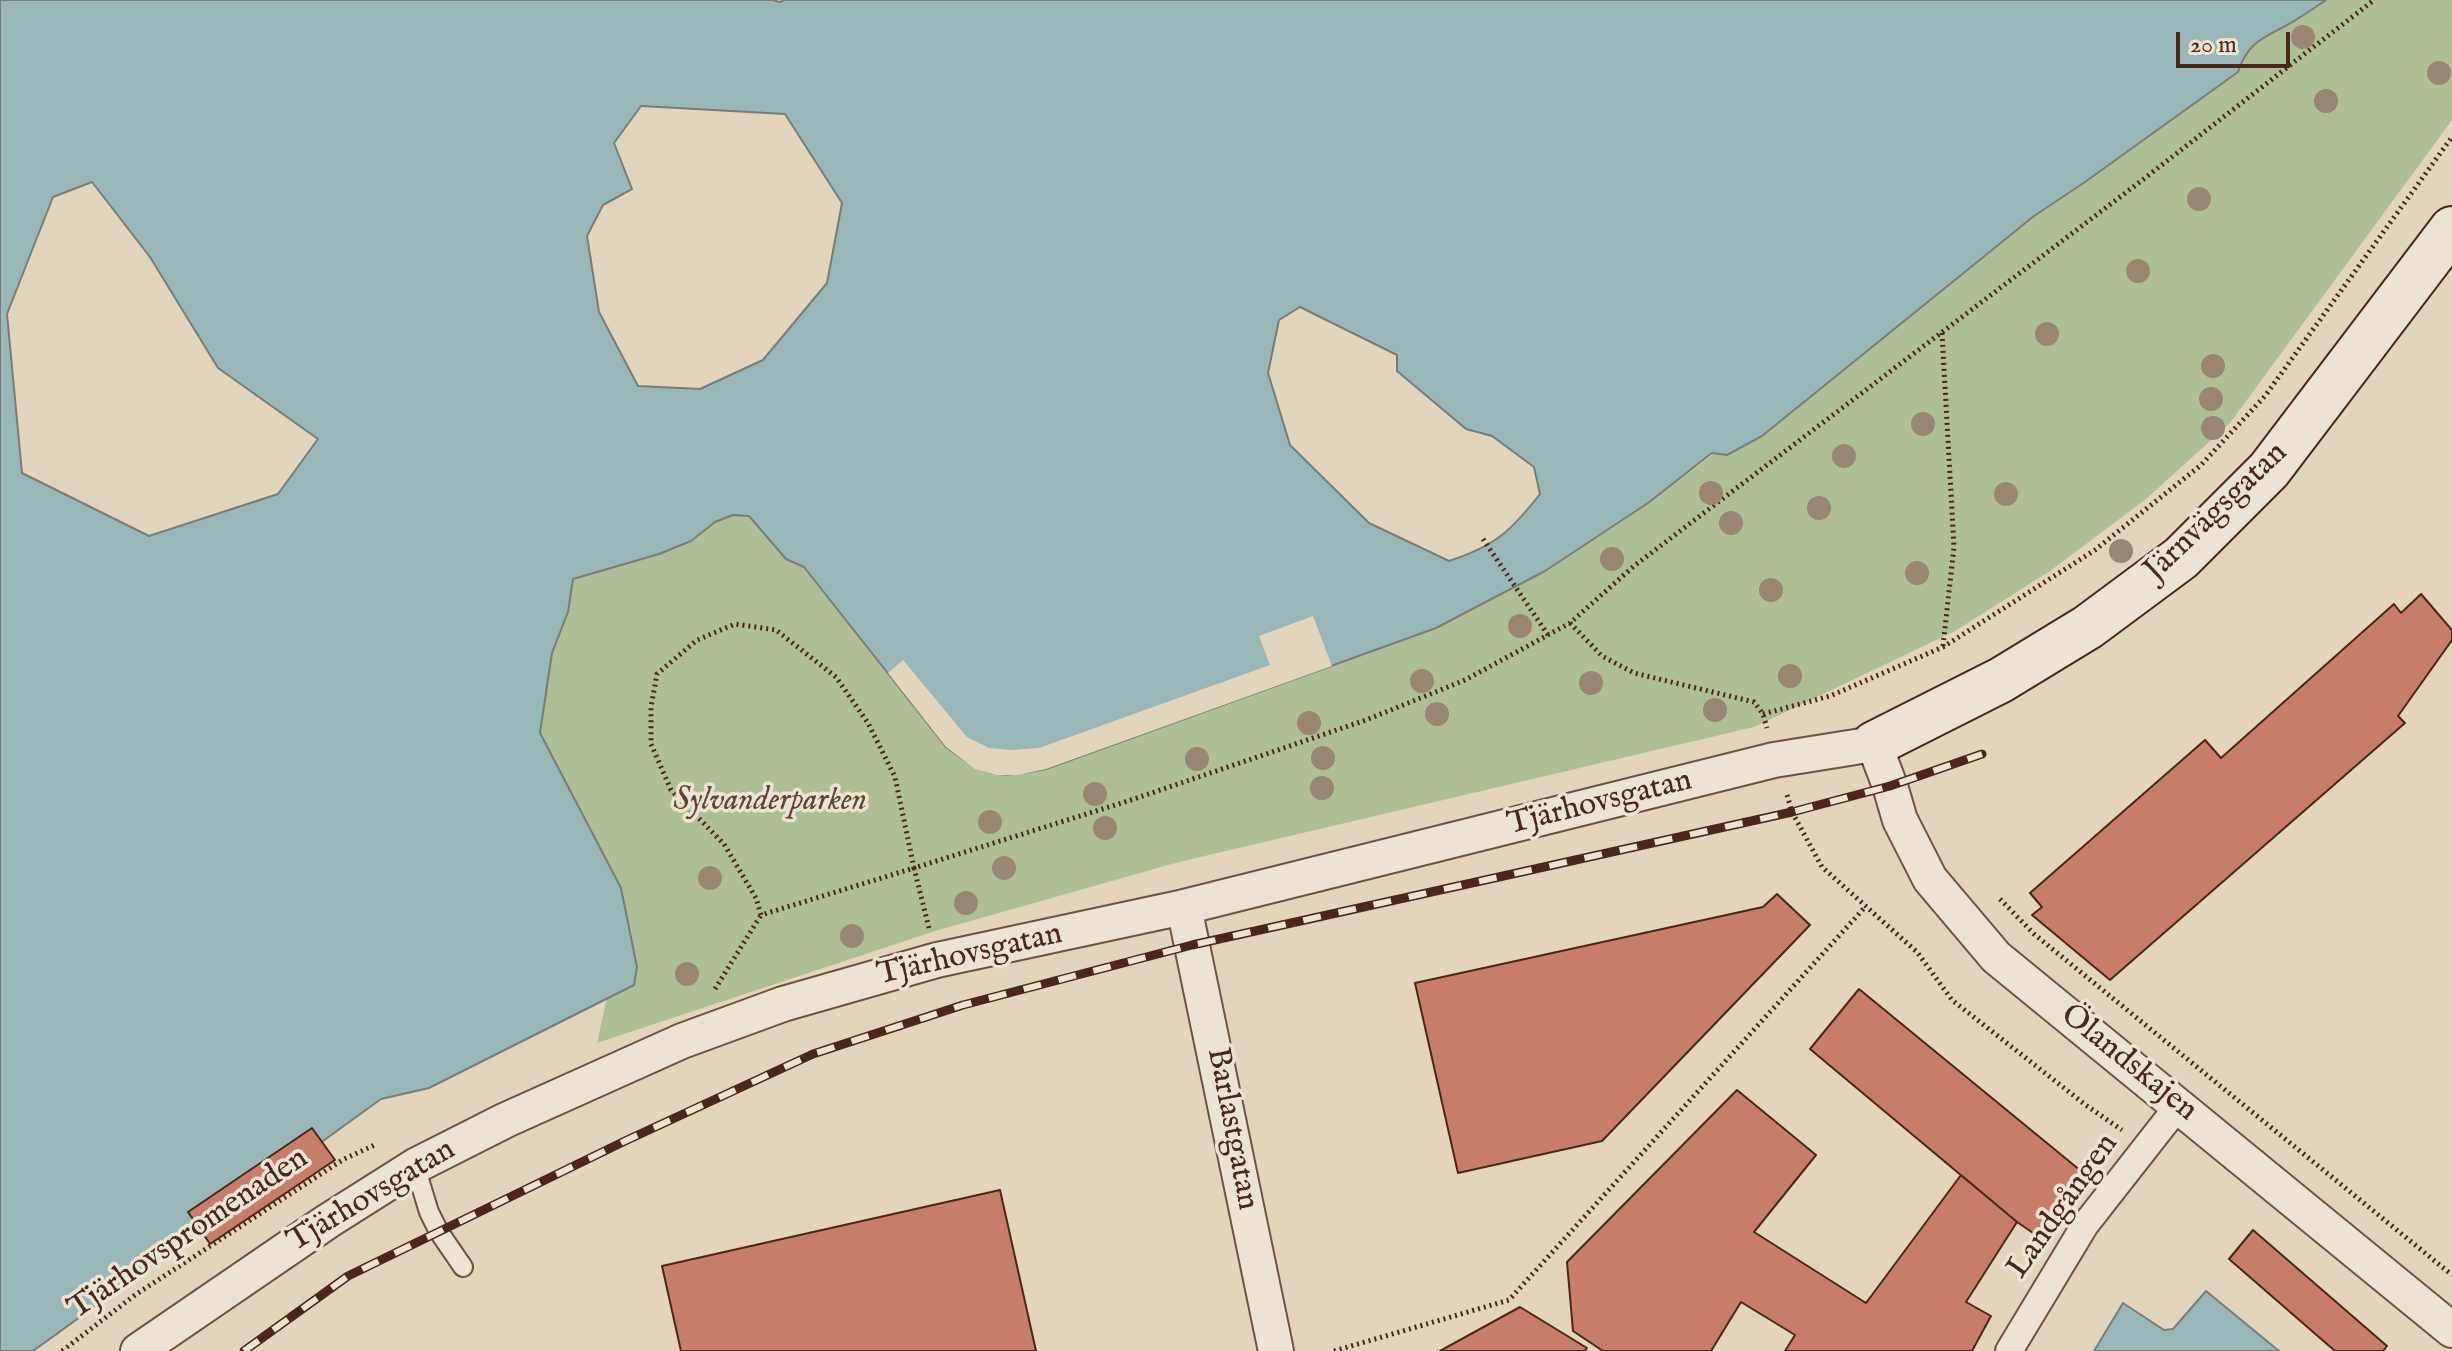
<!DOCTYPE html>
<meta charset="utf-8">
<style>
body{margin:0}
#map{position:relative;width:2452px;height:1351px;overflow:hidden;background:#e3d4bc;font-family:"IM FELL English",serif}
canvas{display:block}
.scale{position:absolute;left:2176px;top:32px;width:114px;height:36px;box-sizing:border-box;border:4px solid #4a2719;border-top:0;padding-left:10px;font-size:24px;line-height:28px;white-space:nowrap;color:#4a2719;-webkit-text-stroke:6px #ede3d3;paint-order:stroke}
</style>
<div id="map">
<canvas width="2452" height="1351"></canvas>
<div class="scale">20 m</div>
</div>
<script>
const g = document.querySelector('canvas').getContext('2d');
g.lineJoin = 'round';
function fill(path, color) {
  g.fillStyle = color;
  g.fill(path, 'evenodd');
}
function trace(path, color, width, dash) {
  g.strokeStyle = color;
  g.lineWidth = width;
  g.lineCap = dash ? 'butt' : 'round';
  g.setLineDash(dash || []);
  g.stroke(path);
}
function label(font, color, halo, rows, align = 'center') {
  g.font = font + ' "IM FELL English",serif';
  g.lineWidth = 7;
  g.setLineDash([]);
  g.textBaseline = 'middle';
  g.strokeStyle = halo;
  g.fillStyle = color;
  for (const [text, x, y, turn = 0] of rows) {
    g.save();
    g.translate(x, y);
    g.rotate((+turn || 0) * Math.PI / 180);
    g.textAlign = isNaN(turn) ? turn : align;
    if (halo) g.strokeText(text, 0, 0);
    g.fillText(text, 0, 0);
    g.restore();
  }
}
const green = new Path2D(`
 M 2326,0 L 2452,0 L 2452,120 L 2230,423 L 2146,499 L 2050,571 L 1955,631 L 1754,727 L 1179,862 L 935,931 L 597,1043 L 607,997 L 634,985 L 540,733 L 552,653 L 568,612 L 572,579 L 659,554 L 691,541 L 715,522 L 734,515 L 749,516 L 786,558 L 804,567 L 946,747 L 1046,769 L 1436,628 L 1545,571 L 1648,503 L 2034,216 L 2085,182 L 2237,72 C 2248,42 2261,40 2287,25 C 2300,18 2313,9 2326,0 Z`);
const water = new Path2D(`
 M 0,0 L 772,0 L 780,2 L 784,0 L 2326,0 C 2313,9 2300,18 2287,25 C 2262,39 2248,42 2238,72 L 2085,182 L 2034,216 L 1762,436 L 1727,455 L 1712,453 L 1648,503 L 1545,571 L 1436,628 L 1046,769 C 996,779 986,777 946,747 L 804,567 L 786,559 L 749,516 L 733,515 L 715,522 L 691,541 L 659,554 L 573,579 L 568,612 L 552,653 L 540,733 L 621,888 L 637,967 L 634,985 L 429,1088 L 381,1099 L 33,1351 L 0,1351 ZM 641,106 L 785,114 L 842,203 L 827,283 L 763,360 L 700,389 L 638,386 L 599,312 L 587,236 L 603,205 L 632,189 L 614,143 ZM 92,182 L 150,257 L 218,368 L 318,439 L 278,494 L 149,536 L 22,473 L 7,314 L 53,197 ZM 1300,307 L 1397,355 L 1397,371 L 1466,429 L 1492,436 L 1534,467 L 1540,494 C 1511,531 1495,546 1449,561 L 1369,523 L 1290,445 L 1268,373 L 1279,320 Z
 M 2206,1291 L 2279,1351 L 2094,1351 L 2123,1303 L 2164,1330 L 2173,1329 Z`);
const pier = new Path2D(`
 M 1313,616 L 1332,666 L 1046,769 L 1018,775 L 996,775 L 975,769 L 946,747 L 888,673 L 903,660 L 967,737 L 989,748 L 1012,750 L 1039,748 L 1270,665 L 1259,636 Z`);
const building = new Path2D(`
 M 2421,594 L 2452,630 L 2452,640 L 2398,716 L 2405,723 L 2110,980 L 2032,915 L 2042,907 L 2030,893 L 2205,740 L 2221,758 L 2394,604 L 2401,613 Z
 M 1777,894 L 1810,925 L 1602,1141 L 1458,1173 L 1415,983 L 1763,907 Z
 M 1859,989 L 2081,1171 L 2036,1235 L 2017,1222 L 1810,1049 Z
 M 1737,1090 L 1816,1155 L 1754,1232 L 1866,1303 L 1961,1175 L 2017,1222 L 1966,1302 L 1991,1316 L 1972,1351 L 1785,1351 L 1795,1335 L 1741,1302 L 1711,1351 L 1603,1351 L 1573,1331 L 1567,1262 Z
 M 312,1128 L 335,1160 L 210,1244 L 188,1212 Z
 M 1000,1190 L 1036,1351 L 681,1351 L 662,1266 Z
 M 2253,1230 L 2387,1346 L 2383,1351 L 2335,1351 L 2229,1259 Z
 M 1520,1307 L 1587,1348 L 1585,1351 L 1440,1351 Z`);
const path = new Path2D(`
 M 1942,333 L 1954,547 L 1943,646
 M 1483,539 L 1548,635
 M 1570,623 L 1602,656 L 1634,673 L 1754,702 L 1763,714 L 1767,728
 M 1763,714 L 1830,696 L 1943,647 L 2095,550 L 2201,465 L 2265,396 L 2452,137
 M 1787,795 L 1792,812 L 1822,867 L 1917,952 L 1952,1000 L 2087,1106 L 2122,1130
 M 2000,899 L 2034,934 L 2452,1275
 M 929,928 L 914,868 L 761,915 L 756,898 L 724,844 L 671,790 L 651,744 L 651,707 L 657,674 L 697,640 L 735,624 L 776,630 L 836,677 L 868,723 L 895,777 L 914,868 L 1131,800 L 1366,720 L 1465,680 L 1570,623 L 1634,566 L 2145,178 L 2374,0
 M 715,989 L 761,915
 M 62,1351 L 135,1295 L 344,1159 L 377,1144
 M 1334,1351 L 1509,1300 L 1866,906`);
const service = new Path2D(`
 M 415,1166 L 429,1212 L 439,1232 L 463,1267`);
const pedestrian = new Path2D(`
 M 2009,1351 L 2085,1225 L 2179,1105`);
const minor = new Path2D(`
 M 1184,907 L 1276,1351
 M 138,1351 L 328,1221 L 415,1166 L 506,1120 L 682,1041 L 783,1004 L 937,960 L 1184,907 L 1774,760 L 1874,744 L 1890,786 L 1900,820 L 1930,879 L 1996,957 L 2452,1330`);
const secondary = new Path2D(`
 M 1874,744 L 2001,680 L 2088,627 L 2181,558 L 2269,470 L 2452,229`);
const rail = new Path2D(`
 M 244,1351 L 348,1276 L 625,1141 L 813,1054 L 963,1005 L 1192,945 L 1792,812 L 1890,786 L 1982,754`);
const trees = [
 [2303,37],
 [2439,73],
 [2326,101],
 [2199,199],
 [2138,271],
 [2047,334],
 [2213,366],
 [2211,399],
 [1923,424],
 [2213,428],
 [1844,456],
 [1711,493],
 [2006,494],
 [1819,508],
 [1731,523],
 [2121,551],
 [1612,559],
 [1917,573],
 [1771,590],
 [1520,626],
 [1790,676],
 [1422,681],
 [1591,683],
 [1715,710],
 [1437,714],
 [1309,723],
 [1323,758],
 [1197,759],
 [1322,788],
 [1095,794],
 [990,822],
 [1105,828],
 [1004,868],
 [710,878],
 [966,903],
 [852,936],
 [687,974]
];
const streetNames = [
 ["Järnvägsgatan",2217,513,-44],
 ["Tjärhovsgatan",1600,804,-14],
 ["Tjärhovsgatan",970,956,-13],
 ["Ölandskajen",2128,1064,39],
 ["Barlastgatan",1231,1129,79],
 ["Tjärhovsgatan",372,1197,-31],
 ["Landgången",2064,1207,-55],
 ["Tjärhovspromenaden",189,1235,-34]
];
const parkNames = [
 ["Sylvanderparken",770,802]
];
fill(green, '#aebe95');
fill(water, '#97b7b8');
trace(water, '#787d78', 2);
fill(pier, '#e3d4bc');
fill(building, '#c77d69');
trace(building, '#4a2719', 2);
trace(service, '#705242', 22);
trace(pedestrian, '#705242', 30);
trace(minor, '#705242', 38);
trace(secondary, '#4a2719', 48);
trace(path, '#4a2719', 5, [2, 4]);
trace(service, '#ede3d3', 18);
trace(pedestrian, '#ede3d3', 26);
trace(minor, '#ede3d3', 34);
trace(secondary, '#ede3d3', 44);
trace(rail, '#4a2719', 9);
trace(rail, '#ede3d3', 6, [18]);
g.fillStyle = '#9a8570';
for (const [x, y] of trees) {
  g.beginPath();
  g.arc(x, y, 12, 0, 2 * Math.PI);
  g.fill();
}
label('32px', '#4a2719', '#ede3d3', streetNames);
label('italic 32px', '#5e4532', '#ede3d3', parkNames);
</script>
